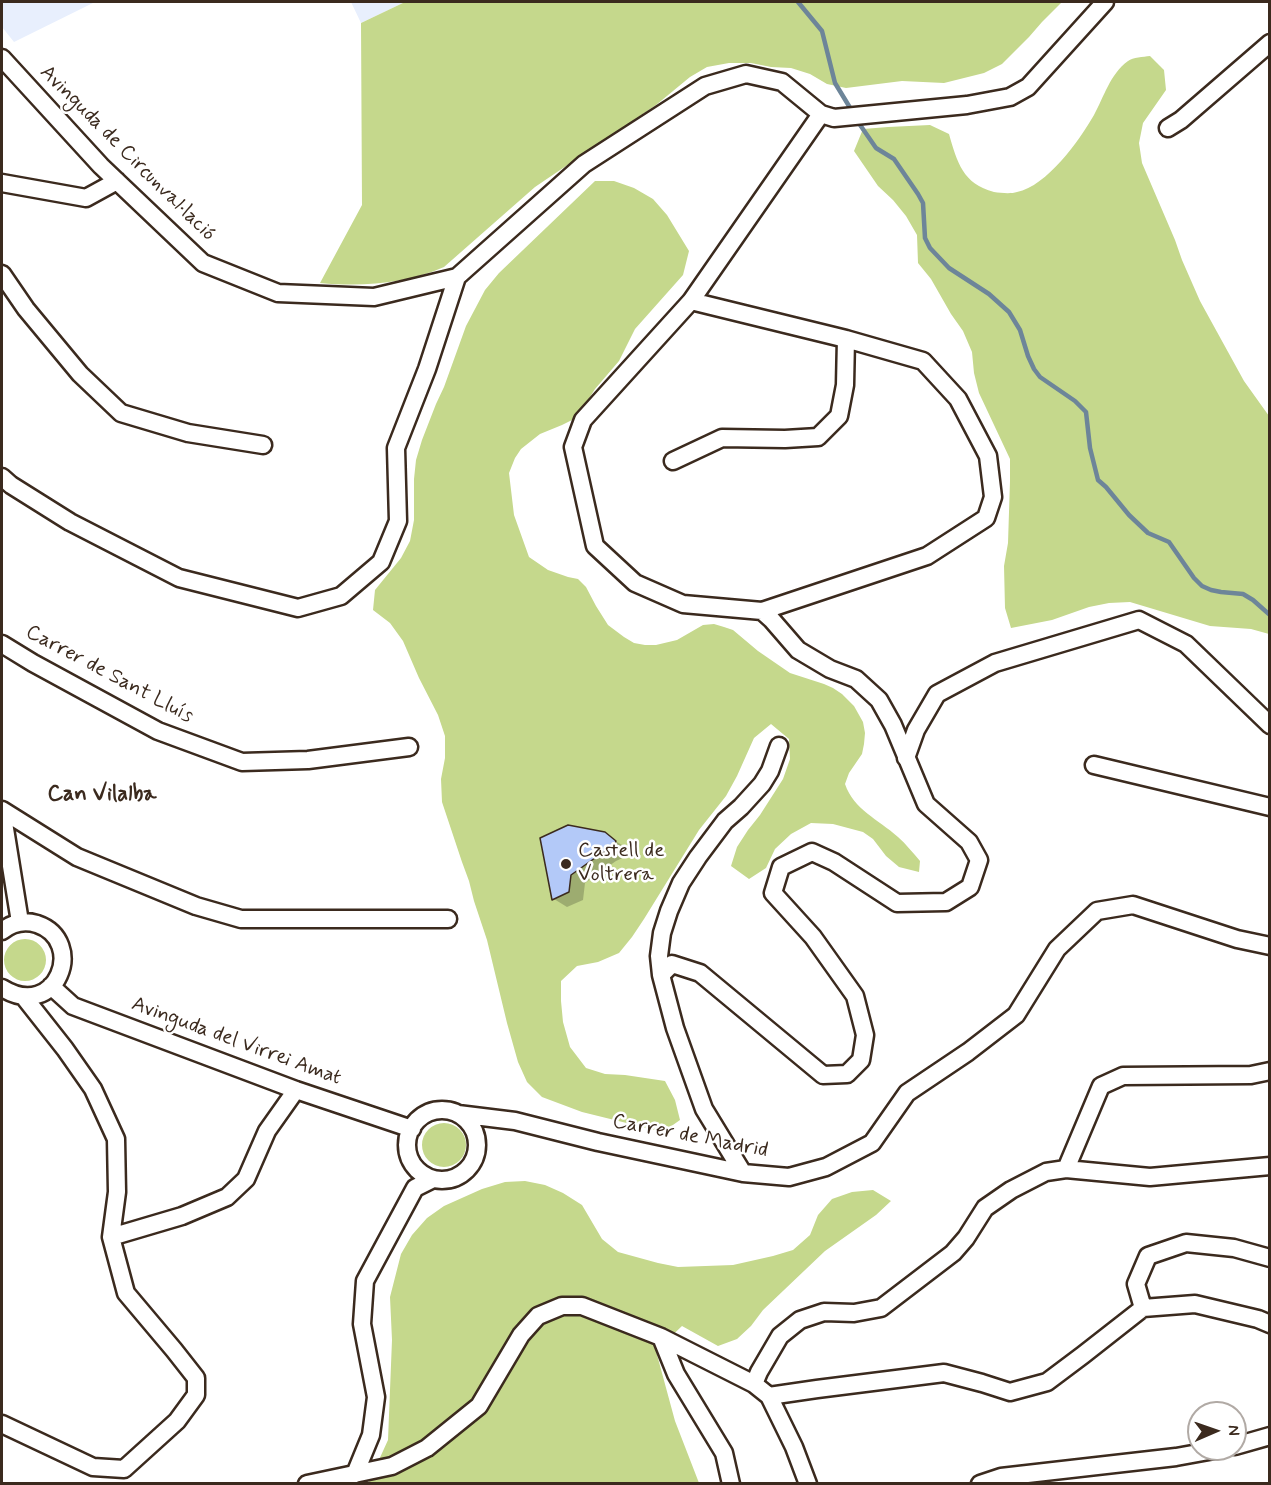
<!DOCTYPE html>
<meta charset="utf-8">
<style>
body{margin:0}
#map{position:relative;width:1271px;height:1485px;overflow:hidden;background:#fff;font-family:Mynerve,sans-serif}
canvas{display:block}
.frame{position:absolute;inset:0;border:3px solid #3b2a1e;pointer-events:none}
.north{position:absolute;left:1187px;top:1401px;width:60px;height:60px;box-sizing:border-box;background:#fff;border:2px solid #b1aaa5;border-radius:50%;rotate:88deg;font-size:16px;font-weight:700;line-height:24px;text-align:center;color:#3b2a1e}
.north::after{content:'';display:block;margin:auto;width:21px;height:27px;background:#3b2a1e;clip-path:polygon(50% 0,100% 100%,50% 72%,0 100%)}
</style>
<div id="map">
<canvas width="1271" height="1485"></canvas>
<div class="frame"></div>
<div class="north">N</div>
</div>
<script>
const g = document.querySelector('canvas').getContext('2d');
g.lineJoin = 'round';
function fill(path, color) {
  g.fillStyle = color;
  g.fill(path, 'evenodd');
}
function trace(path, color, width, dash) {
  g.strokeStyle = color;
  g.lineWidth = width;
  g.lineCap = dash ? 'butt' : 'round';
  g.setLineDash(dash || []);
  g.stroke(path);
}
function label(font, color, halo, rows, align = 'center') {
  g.font = font + ' Mynerve,sans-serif';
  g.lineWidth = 5;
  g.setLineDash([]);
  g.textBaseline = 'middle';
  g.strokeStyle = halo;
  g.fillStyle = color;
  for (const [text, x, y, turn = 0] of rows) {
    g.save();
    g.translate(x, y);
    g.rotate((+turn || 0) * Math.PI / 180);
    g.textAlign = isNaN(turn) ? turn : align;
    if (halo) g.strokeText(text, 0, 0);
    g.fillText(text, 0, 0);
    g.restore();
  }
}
const built = new Path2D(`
 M 2,2 L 95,2 L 14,42 L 2,27 Z
 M 351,2 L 405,2 L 361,23 Z`);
const green = new Path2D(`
 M 405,2 L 1062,2 L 1042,22 L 1029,37 L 1002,64 L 984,73 L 944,83 L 902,81 L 846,88 L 827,84 L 810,74 L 791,68 L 771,67 L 751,63 L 729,63 L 707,67 L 690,77 L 656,105 L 535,187 L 444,267 C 405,284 362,287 320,283 L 362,205 L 361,23 Z
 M 1150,56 L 1164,70 L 1166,90 L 1143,123 L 1139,143 L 1142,163 L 1175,240 L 1182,260 L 1200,301 L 1244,381 L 1269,416 L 1269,634 L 1251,629 L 1210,626 L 1130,602 L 1109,603 L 1089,607 L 1052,620 L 1011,628 L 1005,608 L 1004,566 L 1008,543 L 1010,481 L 1010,459 L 979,393 L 974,373 L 972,352 L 963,331 L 951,314 L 931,279 L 918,263 L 917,235 L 906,216 L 893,200 L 878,186 L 854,151 L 863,129 L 888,127 L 930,125 L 949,134 C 957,162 963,184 994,192 C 1001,193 1011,194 1017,192 C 1047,186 1079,141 1094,115 C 1104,97 1110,74 1128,61 C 1133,57 1143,57 1150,56 Z
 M 595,181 L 614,181 L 634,188 L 653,199 L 667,215 L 689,251 L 683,275 L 635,329 L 619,361 L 595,389 L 581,411 L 572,420 L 562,425 L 540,434 L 521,449 L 515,458 L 509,473 L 514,515 L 529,557 L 548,570 L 568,577 L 578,579 L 586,587 L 596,606 L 608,625 L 624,637 L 634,643 L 645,645 L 656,645 L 677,640 L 703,625 L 714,624 L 724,627 L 733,630 L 758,651 L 790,673 L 824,684 L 833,688 L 842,694 L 854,706 L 863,722 L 865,733 L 864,744 L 862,754 L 849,773 L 845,784 C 854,810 878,819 898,837 C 906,844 913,853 920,861 L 919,872 L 899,867 L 886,856 L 873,839 L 863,832 L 833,824 L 811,823 L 791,834 L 775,849 L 766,868 L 749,879 L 731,866 L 737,847 L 748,830 L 760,815 L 783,779 L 790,759 L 789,739 L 771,724 L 754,738 L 737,776 L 726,796 L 699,830 L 644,919 L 632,937 L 619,953 L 598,962 L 577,966 L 561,981 L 561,1001 L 563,1022 L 570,1047 L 586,1068 L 605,1074 L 625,1075 L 665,1081 L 675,1100 L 680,1120 L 663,1132 L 582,1112 L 542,1097 L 527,1082 L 518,1062 L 507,1023 L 487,940 L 474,901 L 469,881 L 462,862 L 442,802 L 441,779 L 445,758 L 445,736 L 438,715 L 419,678 L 403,641 L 390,623 L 373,610 L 375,590 L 401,558 L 410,541 L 414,520 L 414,479 L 416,460 L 422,440 L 436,404 L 444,387 L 466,326 L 485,290 L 499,273 Z
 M4 960a21 21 0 1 1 42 0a21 21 0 1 1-42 0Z
 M422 1145a22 22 0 1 1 44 0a22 22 0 1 1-44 0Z
 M 525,1181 L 545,1185 L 563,1193 L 582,1205 L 602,1239 L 618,1252 L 658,1263 L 678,1267 L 733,1265 L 773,1256 L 793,1250 L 810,1235 L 818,1215 L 832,1199 L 852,1192 L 873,1190 L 891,1201 L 876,1215 L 825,1251 L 763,1310 L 751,1326 L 737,1339 L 718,1346 L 682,1326 L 656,1351 L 675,1421 L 699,1483 L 368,1484 L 388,1440 L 392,1340 L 390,1297 L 401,1254 L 412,1235 L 427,1218 L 444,1206 L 482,1189 L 505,1182 Z`);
const shadow = new Path2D(`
 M 568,827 L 604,834 L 630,850 L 627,856 L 616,861 L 585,883 L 583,900 L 567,907 L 554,899 Z`);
const stream = new Path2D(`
 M 798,2 L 822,31 L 835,83 L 852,111
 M 856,119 L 876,148 L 894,159 L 918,194 L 923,203 L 925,238 L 930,248 L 949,268 L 989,294 L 1009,312 L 1020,330 L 1028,356 L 1034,369 L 1040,377 L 1075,401 L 1086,412 L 1090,448 L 1098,480 L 1106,487 L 1129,515 L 1148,533 L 1169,542 L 1194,578 L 1202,586 L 1211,590 L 1221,592 L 1243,594 L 1253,600 L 1270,615`);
const building = new Path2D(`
 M 568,825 L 605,832 L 616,841 L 613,848 L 602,853 L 571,875 L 569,892 L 552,900 L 540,838 Z`);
const minor = new Path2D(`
 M 2,58 L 101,166 L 203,263 L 278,293 L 374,297 L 457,277 L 584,164 L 705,86 L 746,74 L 782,82 L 821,114 L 834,118 L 967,105 L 1010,97 L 1028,87 L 1105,2
 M 1168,128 L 1181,120 L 1270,43
 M 2,183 L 86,198 L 117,181
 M 2,274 L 26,309 L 80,374 L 121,413 L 188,433 L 263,445
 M 691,301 L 846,339 L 923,361 L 958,399 L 988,456 L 993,497 L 986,518 L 927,556 L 762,611 L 683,604 L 635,583 L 595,546 L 573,447 L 583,420 L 691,301 L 821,114
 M 673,461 L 722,438 L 785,439 L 818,437 L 839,416 L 845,385 L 846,339
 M 2,477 L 11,485 L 70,522 L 179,578 L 298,608 L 341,596 L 381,562 L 398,521 L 396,448 L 427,369 L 457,277
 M 2,644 L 33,663 L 158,731 L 242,762 L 308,760 L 409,747
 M 906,758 L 916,730 L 937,694 L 995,663 L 1139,620 L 1186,644 L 1270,725
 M 1094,765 L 1270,807
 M 2,810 L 77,857 L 196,906 L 241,919 L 448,919
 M 2,810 L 20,922
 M 2,931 C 12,923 24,920 37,924 C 87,941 57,1022 2,988
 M 661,975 L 672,964 L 700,973 L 823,1075 L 847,1074 L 861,1060 L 865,1035 L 855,996 L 813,937 L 773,893 L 781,867 L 812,852 L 834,862 L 897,903 L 946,902 L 970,887 L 979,860 L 969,842 L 926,804 L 893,725 L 879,700 L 856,679 L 830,669 L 798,650 L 772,620 L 762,611
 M 51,986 L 73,1006 L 296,1090 L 412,1129
 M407 1145a35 35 0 1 1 70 0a35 35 0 1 1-70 0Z
 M 458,1114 L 515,1121 L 598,1142 L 743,1173 L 789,1177 L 826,1167 L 872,1143 L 907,1093 L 968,1052 L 1016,1015 L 1057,949 L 1097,911 L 1133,905 L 1237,939 L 1270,946
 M 1066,1169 L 1101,1086 L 1123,1076 L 1251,1075 L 1270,1071
 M 743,1173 L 704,1109 L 675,1028 L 661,975 L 659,956 L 662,933 L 669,911 L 681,883 L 698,857 L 725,821 L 741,807 L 762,784 L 770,771 L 779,746
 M 111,1237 L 182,1216 L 227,1197 L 246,1179 L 267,1131 L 296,1090
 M 1143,1308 L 1136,1284 L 1148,1256 L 1186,1243 L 1234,1248 L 1270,1258
 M 661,1337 L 676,1374 L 724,1453 L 731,1484
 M 754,1384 L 759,1372 L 780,1336 L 800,1320 L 824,1312 L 854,1313 L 881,1308 L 953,1253 L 966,1238 L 985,1208 L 1011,1190 L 1046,1172 L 1066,1169 L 1150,1177 L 1270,1166
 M 769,1396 L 817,1389 L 944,1373 L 982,1383 L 1010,1392 L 1047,1382 L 1083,1355 L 1143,1308 L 1195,1304 L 1258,1319 L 1270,1324
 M 2,1424 L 93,1467 L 124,1469 L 177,1421 L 196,1395 L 196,1378 L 174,1350 L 126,1293 L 111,1237 L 117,1192 L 116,1139 L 93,1089 L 65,1049 L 24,997
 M 1235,1446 L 1270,1436
 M 355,1474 L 371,1435 L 376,1397 L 362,1324 L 365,1281 L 415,1188 L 433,1179
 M 307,1484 L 392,1466 L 427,1448 L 479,1406 L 521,1335 L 538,1316 L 562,1306 L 582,1306 L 661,1337 L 754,1384 L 769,1396 L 794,1447 L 808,1484
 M 980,1484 L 1001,1477 L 1176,1457 L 1220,1449`);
const markers = [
 [566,864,6,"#3b2a1e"]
];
const streetNames = [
 ["Avinguda de Circunval·lació",127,154,45],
 ["Carrer de Sant Lluís",109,675,28],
 ["Avinguda del Virrei Amat",236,1042,20],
 ["Carrer de Madrid",690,1137,11]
];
const poiNames = [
 ["Castell de",578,852],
 ["Voltrera",578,876]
];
const neighbourhoodNames = [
 ["Can Vilalba",102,795]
];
fill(built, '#e8effd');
fill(green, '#c5d88c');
fill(shadow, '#0003');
trace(stream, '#6d8599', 4.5);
fill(building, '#b3c9f8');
trace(building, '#3b2a1e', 1.5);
trace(minor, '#3b2a1e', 21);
trace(minor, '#fff', 16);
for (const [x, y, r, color] of markers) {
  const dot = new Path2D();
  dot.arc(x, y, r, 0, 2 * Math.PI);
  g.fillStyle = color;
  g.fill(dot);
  trace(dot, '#fff', 2);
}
label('21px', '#3b2a1e', '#fff', streetNames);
label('21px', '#3b2a1e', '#fff', poiNames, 'left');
label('bold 22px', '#3b2a1e', '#fff', neighbourhoodNames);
</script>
